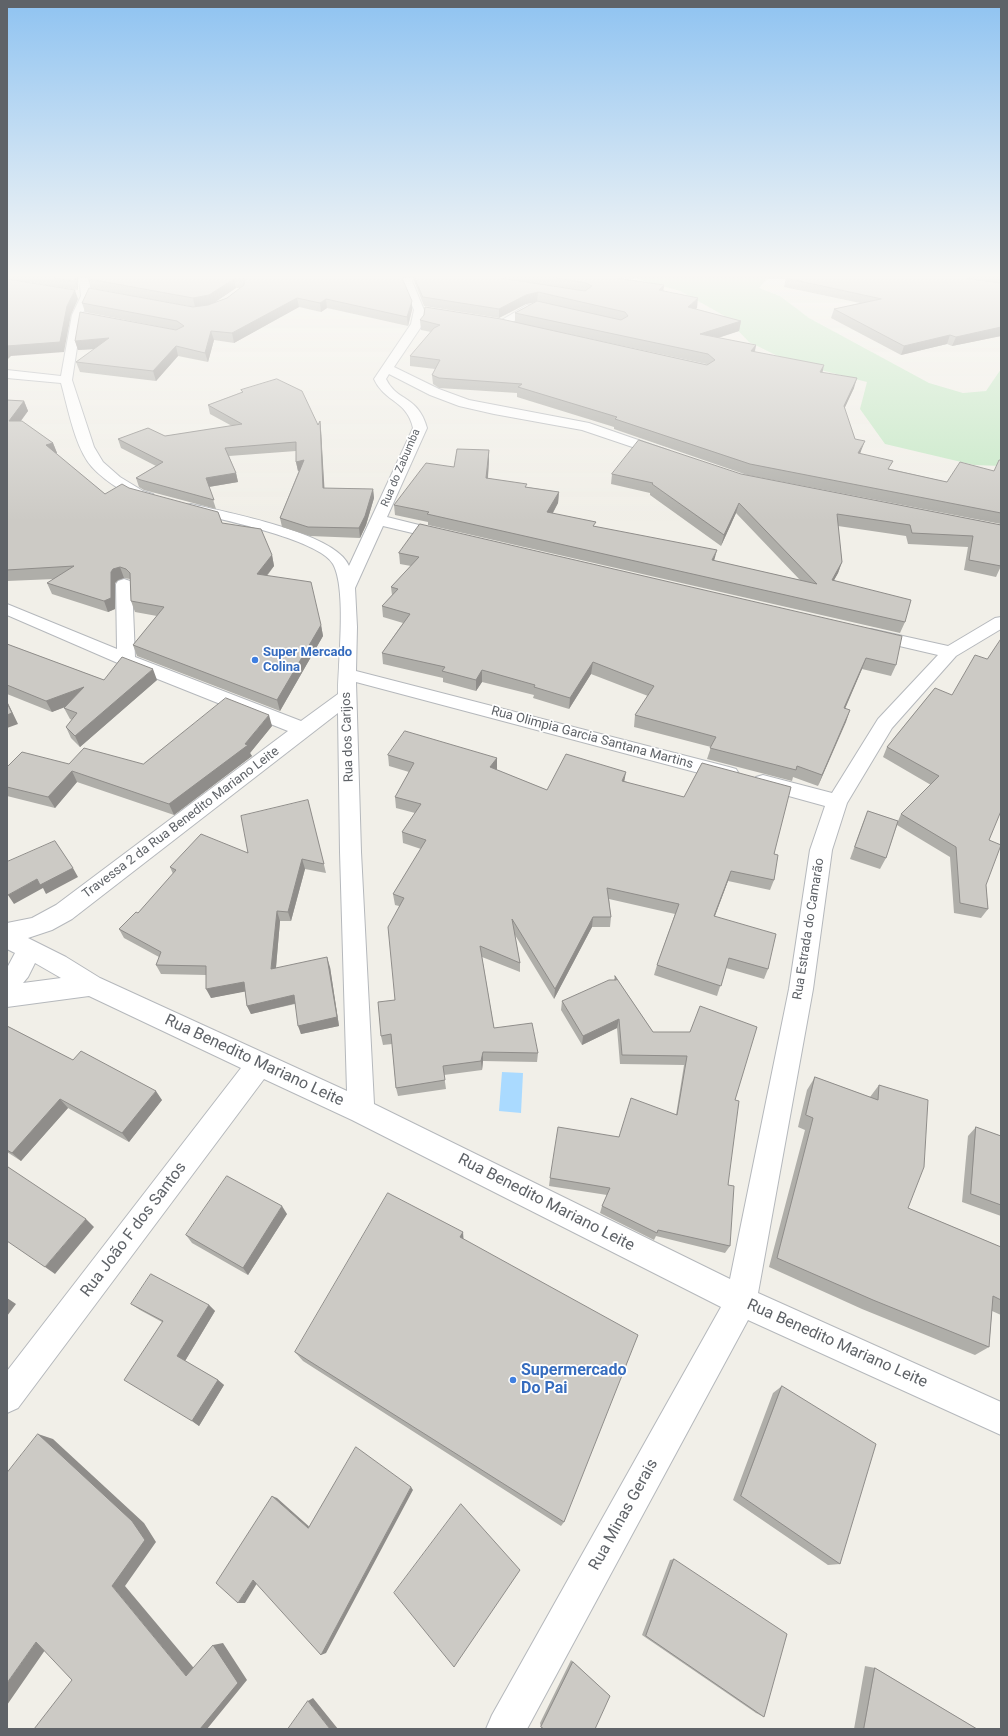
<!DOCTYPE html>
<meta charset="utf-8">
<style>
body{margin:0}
#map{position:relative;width:1008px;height:1736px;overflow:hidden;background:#f1efe8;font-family:Roboto,sans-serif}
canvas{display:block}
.frame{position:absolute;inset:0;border:8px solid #5f6368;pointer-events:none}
</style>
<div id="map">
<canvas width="1008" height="1736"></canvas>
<div class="frame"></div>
</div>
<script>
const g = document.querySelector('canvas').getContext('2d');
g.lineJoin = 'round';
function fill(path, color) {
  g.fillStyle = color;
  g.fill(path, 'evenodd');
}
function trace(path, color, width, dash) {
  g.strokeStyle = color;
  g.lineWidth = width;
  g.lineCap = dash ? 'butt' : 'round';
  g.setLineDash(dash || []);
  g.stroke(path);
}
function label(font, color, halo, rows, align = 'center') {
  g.font = font + ' Roboto,sans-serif';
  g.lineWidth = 3.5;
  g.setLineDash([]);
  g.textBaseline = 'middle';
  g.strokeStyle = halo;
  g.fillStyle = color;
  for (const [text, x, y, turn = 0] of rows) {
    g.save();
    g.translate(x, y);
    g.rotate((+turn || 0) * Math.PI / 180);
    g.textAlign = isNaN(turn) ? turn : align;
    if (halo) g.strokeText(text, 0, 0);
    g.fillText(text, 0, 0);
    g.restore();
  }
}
const green = new Path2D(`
 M 634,278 L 767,278 L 759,288 L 780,296 L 809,318 L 929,383 L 963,393 L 986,391 L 1001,369 L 1001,466 L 974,465 L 885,444 L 860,409 L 867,382 L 790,362 L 749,342 L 723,315 L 680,291 Z`);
const water = new Path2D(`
 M 502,1072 L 523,1073 L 521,1113 L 499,1111 Z`);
const minor = new Path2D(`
 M 79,278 L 89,278 L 91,296 L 82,315 L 72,380 L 94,447 L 103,462 L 120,477 L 143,491 L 153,494 L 155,497 L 153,500 C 143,503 133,497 124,492 C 113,485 101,477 92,467 C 75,448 68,408 61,383 L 7,378 L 7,370 L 61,376 L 72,315 L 81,296 Z
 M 404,278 L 414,278 L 412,281 L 424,310 L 423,324 L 394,367 L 439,389 L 469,400 L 589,423 L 670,451 L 672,454 L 670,457 L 665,458 L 582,430 L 494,414 L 459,406 L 430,395 L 389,374 L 386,379 C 397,402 418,395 427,428 L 387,517 L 451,533 L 454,536 L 451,539 L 446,541 L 383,526 L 355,588 L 357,627 L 356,671 L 729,767 L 736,769 L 739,774 L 736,779 L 729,781 L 356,682 L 361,852 L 374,1104 L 730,1279 L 789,989 L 810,850 L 825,806 L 756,787 L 753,782 L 756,777 L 763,775 L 832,793 L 878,719 L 938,655 L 865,638 L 862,634 L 865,630 L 871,629 L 948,646 L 995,618 L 1001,617 L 1001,629 L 956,656 L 892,728 L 847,803 L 832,850 L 813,989 L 758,1293 L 1001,1402 L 1001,1435 L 748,1320 L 527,1729 L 486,1729 L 492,1715 L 721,1307 L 352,1120 L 264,1079 L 18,1408 L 7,1413 L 7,1371 L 241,1068 L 89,996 L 7,1007 L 7,968 L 15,953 L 7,949 L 7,923 L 32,918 L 56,905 L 288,731 L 120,664 L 7,615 L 7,604 L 117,649 L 116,584 L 118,581 L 124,579 L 130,581 L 132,584 L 135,657 L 301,721 L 338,694 C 338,663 347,589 333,564 C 319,539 215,518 186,511 L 184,508 L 186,505 L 191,504 C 225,512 337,533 349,566 L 413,428 C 407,400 385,403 374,379 L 411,324 L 414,310 L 402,281 ZM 338,713 L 340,852 L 347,1091 L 100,978 L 66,957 L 28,938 L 52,930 L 72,919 ZM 35,963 L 61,978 L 23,983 L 28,977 Z
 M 543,303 L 548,306 L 547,308 L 534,310 L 505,326 L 497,326 L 495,324 L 527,305 Z`);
const wall = new Path2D(`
 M 7,278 L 78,278 L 78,290 L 7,279 Z
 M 88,278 L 403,278 L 402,279 L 412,310 L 408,326 L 327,308 L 321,312 L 299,307 L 234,343 L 214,340 L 208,362 L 178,356 L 156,381 L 80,372 L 76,362 L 94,349 L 78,350 L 75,341 L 176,330 L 85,312 L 82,303 L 193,307 L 91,288 ZM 236,288 L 240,288 L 227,298 L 215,302 Z
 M 413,278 L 616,278 L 664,285 L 663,291 L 697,308 L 695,309 L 741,321 L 739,331 L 718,338 L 756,345 L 755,352 L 822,372 L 854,388 L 844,408 L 855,439 L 861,451 L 860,454 L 890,469 L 947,482 L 994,471 L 1001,460 L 1001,524 L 747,475 L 614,429 L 614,427 L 517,397 L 517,393 L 439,388 L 433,384 L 432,375 L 435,369 L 410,366 L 410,356 L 431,332 L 421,330 L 420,320 L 515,322 L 515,313 L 537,302 L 526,304 L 499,318 L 424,306 L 414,281 ZM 522,324 L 706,364 L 708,365 Z
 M 786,278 L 1001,278 L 1001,336 L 952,346 L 947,344 L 901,355 L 831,318 L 834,309 L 860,303 L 784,287 Z
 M 241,390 L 318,425 L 320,421 L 321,430 L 324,488 L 373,489 L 374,498 L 366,525 L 360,538 L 310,536 L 282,527 L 280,518 L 299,470 L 298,471 L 296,462 L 296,451 L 229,456 L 236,473 L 238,482 L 209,487 L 216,509 L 144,490 L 139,487 L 136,478 L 156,466 L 121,448 L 118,439 L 165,436 L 232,426 L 210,414 L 208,405 L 242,392 Z
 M 7,400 L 24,401 L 28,411 L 21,421 L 53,443 L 57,453 L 56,454 L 105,494 L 129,488 L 222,523 L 272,555 L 274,566 L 267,576 L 321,625 L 323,636 L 280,711 L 137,656 L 133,645 L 157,616 L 135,612 L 131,601 L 130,579 L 124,578 L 118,580 L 115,583 L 115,609 L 108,612 L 52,594 L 47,583 L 54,579 L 7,581 Z
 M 489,450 L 489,460 L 488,478 L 527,487 L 559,492 L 558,503 L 553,513 L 596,527 L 715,561 L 800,580 L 736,513 L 721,546 L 650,495 L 650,493 L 611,484 L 612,474 L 741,474 L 1001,525 L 1001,566 L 996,577 L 964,570 L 968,547 L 908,544 L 906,536 L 838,526 L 842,562 L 838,573 L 834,580 L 905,622 L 900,633 L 428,525 L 428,522 L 395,515 L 394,505 L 454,467 Z
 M 420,524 L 896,665 L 891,676 L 862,669 L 845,709 L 850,710 L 818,786 L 793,777 L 792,781 L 707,759 L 711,747 L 634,727 L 635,715 L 648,696 L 591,674 L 569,709 L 533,698 L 534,695 L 482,682 L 476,691 L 443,682 L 443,678 L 383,664 L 382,653 L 403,623 L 383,617 L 382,606 L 392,595 L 391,587 L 411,566 L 400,564 L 399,553 Z
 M 7,644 L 104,680 L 157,680 L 80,747 L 71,738 L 66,727 L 72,720 L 70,719 L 64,708 L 64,707 L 52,712 L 7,694 Z
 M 935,688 L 989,840 L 986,885 L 988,909 L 981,918 L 954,913 L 950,857 L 897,825 L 886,858 L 880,869 L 850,859 L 863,823 L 868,811 L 898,821 L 901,814 L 931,785 L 883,757 L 887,747 Z
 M 272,726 L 250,753 L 252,756 L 174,815 L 77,782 L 55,808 L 7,796 L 7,767 L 69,764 L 143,764 Z
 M 388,755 L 497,758 L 497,770 L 547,790 L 625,781 L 774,854 L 774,880 L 770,890 L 728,881 L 715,916 L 768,969 L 764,979 L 726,968 L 717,996 L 654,975 L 657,965 L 675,914 L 609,899 L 611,917 L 610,927 L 592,927 L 554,999 L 515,935 L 520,963 L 520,972 L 482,957 L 494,1028 L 538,1053 L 537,1062 L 483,1061 L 482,1070 L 444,1075 L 446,1089 L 398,1096 L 396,1088 L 392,1044 L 383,1045 L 381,1036 L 395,1000 L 399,906 L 395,905 L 393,894 L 421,849 L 403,843 L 402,832 L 415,813 L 396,808 L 395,797 L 409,772 L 389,766 Z
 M 308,800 L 326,873 L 305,869 L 291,921 L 280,921 L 276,968 L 330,967 L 339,1026 L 301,1034 L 295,1004 L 251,1014 L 247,1006 L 245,991 L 211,998 L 206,975 L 161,974 L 156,965 L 159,957 L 124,938 L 119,929 L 138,913 L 173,874 L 170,867 L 248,853 Z
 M 615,976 L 653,1032 L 690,1032 L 735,1100 L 728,1185 L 730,1246 L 725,1253 L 656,1236 L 654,1240 L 600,1213 L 602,1206 L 607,1195 L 549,1186 L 550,1178 L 619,1137 L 676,1115 L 684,1065 L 620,1064 L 617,1028 L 582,1045 L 561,1010 L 562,1001 L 614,980 Z
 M 7,1026 L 73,1060 L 162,1100 L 129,1142 L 68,1108 L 21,1161 L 7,1152 Z
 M 815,1077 L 870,1097 L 879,1085 L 908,1208 L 1001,1247 L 1001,1315 L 992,1311 L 989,1347 L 975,1355 L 862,1309 L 769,1267 L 805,1130 L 798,1127 L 807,1090 Z
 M 976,1127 L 1001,1136 L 1001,1216 L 962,1202 L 968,1136 Z
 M 287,1214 L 248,1275 L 192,1243 L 186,1235 Z
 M 463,1232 L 463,1239 L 564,1522 L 561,1526 L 303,1361 L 295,1352 Z
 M 131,1304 L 209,1305 L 215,1311 L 185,1361 L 218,1380 L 224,1385 L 199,1426 L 192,1421 L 162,1322 L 140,1310 Z
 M 782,1386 L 840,1564 L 828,1565 L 733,1500 L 773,1393 Z
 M 674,1559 L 764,1717 L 756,1713 L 642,1635 L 670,1560 Z
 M 571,1660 L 610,1696 L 541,1727 L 540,1723 Z
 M 865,1666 L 875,1668 L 977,1729 L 854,1729 Z`);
const shadedWall = new Path2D(`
 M 75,278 L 78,278 L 78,290 L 75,281 Z
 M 234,279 L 236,288 L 211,305 L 195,307 L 193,298 Z
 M 664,285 L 663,294 L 659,290 Z
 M 75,290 L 78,299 L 71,315 L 64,352 L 11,356 L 7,360 L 7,346 L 67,306 Z
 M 538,292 L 537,302 L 526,304 L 499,318 L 499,309 L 526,295 Z
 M 297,298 L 299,307 L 234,343 L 232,333 Z
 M 698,298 L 697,308 L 687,317 L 688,307 Z
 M 326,299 L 327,308 L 321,312 L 320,303 Z
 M 412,301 L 412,310 L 408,326 L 407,317 Z
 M 741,321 L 739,331 L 699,344 L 700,334 Z
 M 1001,327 L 1001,336 L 952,346 L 956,337 Z
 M 211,331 L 214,340 L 208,362 L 205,353 Z
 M 950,335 L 947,344 L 901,355 L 904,346 Z
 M 109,338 L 112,348 L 78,350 L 75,341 Z
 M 756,345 L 754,354 L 751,351 Z
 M 176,346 L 178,356 L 156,381 L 153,371 Z
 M 824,365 L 822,375 L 820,372 Z
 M 857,378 L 854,388 L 841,416 L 844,406 Z
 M 24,401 L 28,411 L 13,431 L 9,421 Z
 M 320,421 L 321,430 L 325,497 L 323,488 Z
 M 865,441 L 861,451 L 855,464 L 858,453 Z
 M 53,443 L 57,453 L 50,456 L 46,445 Z
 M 489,450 L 489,460 L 487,488 L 486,478 Z
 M 304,460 L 305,469 L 298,471 L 296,462 Z
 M 236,473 L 238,482 L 208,487 L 206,478 Z
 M 373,489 L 374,498 L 366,525 L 360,538 L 359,528 Z
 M 559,492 L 558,503 L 547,523 L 547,512 Z
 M 739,503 L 736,513 L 721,546 L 724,535 Z
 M 717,550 L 714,561 L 712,560 Z
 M 272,555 L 274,566 L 259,585 L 257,574 Z
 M 842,562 L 838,573 L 828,591 L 832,580 Z
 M 120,567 L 124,578 L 118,580 L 115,583 L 115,609 L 108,612 L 104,601 L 111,572 L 113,569 Z
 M 321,625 L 323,636 L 280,711 L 277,700 Z
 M 866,658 L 862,669 L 840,720 L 844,708 Z
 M 593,662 L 591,674 L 569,709 L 570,698 Z
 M 153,669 L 157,680 L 80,747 L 75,736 Z
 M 482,670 L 482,682 L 476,691 L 476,680 Z
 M 84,687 L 89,698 L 52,712 L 46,701 Z
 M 7,701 L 18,724 L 7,728 Z
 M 850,710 L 846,722 L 818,786 L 822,775 Z
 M 269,715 L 272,726 L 250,753 L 252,756 L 174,815 L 169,804 L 245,744 Z
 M 497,758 L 497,769 L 491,778 L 490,767 Z
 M 72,771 L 77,782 L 55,808 L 48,797 Z
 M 626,772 L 624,783 L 622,781 Z
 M 302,859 L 305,869 L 291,921 L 288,912 Z
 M 73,868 L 78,877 L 46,894 L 43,888 L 14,904 L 8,895 L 37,879 Z
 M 731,871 L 728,881 L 711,926 L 714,916 Z
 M 277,911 L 280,921 L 275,978 L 271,969 Z
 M 593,917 L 592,927 L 554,999 L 555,989 Z
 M 327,957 L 330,967 L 339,1026 L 301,1034 L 298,1026 Z
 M 244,982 L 248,991 L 211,998 L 206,989 Z
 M 294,995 L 297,1003 L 251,1014 L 247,1006 Z
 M 619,1019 L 617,1028 L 582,1045 L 583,1036 Z
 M 483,1052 L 483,1061 L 482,1070 L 481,1061 Z
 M 156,1091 L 162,1100 L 129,1142 L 122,1133 Z
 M 60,1099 L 68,1108 L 21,1161 L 12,1153 Z
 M 282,1206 L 287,1214 L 248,1275 L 243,1268 Z
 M 86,1219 L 94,1227 L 55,1274 L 45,1267 Z
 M 463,1232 L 464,1245 L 460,1237 Z
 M 7,1298 L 16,1304 L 7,1316 Z
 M 209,1305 L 215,1311 L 185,1361 L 177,1356 Z
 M 218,1380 L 224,1385 L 199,1426 L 192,1421 Z
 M 38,1434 L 53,1439 L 144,1523 L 156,1542 L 125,1586 L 198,1673 L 186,1676 L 112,1586 Z
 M 411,1487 L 413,1490 L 326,1653 L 321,1655 Z
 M 272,1496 L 277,1498 L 313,1530 L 308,1528 Z
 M 253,1580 L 259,1580 L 245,1603 L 238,1603 Z
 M 52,1640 L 7,1705 L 7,1683 L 36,1642 Z
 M 223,1643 L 247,1680 L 207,1729 L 200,1729 L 213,1645 Z
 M 313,1698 L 338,1729 L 330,1729 L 308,1701 Z`);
const building = new Path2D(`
 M 54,278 L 75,278 L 75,281 Z
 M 88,278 L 402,278 L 412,301 L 407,317 L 326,299 L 320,303 L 297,298 L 232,333 L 211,331 L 205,353 L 176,346 L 153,371 L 76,362 L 109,338 L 75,341 L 80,312 L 176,330 L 184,326 L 177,321 L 82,303 L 89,288 L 193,307 L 208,305 L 227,298 L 244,285 L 245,279 L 234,279 L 209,295 L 193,298 L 89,279 Z
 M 415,278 L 500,278 L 585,291 L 592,286 L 586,283 L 556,278 L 616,278 L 664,285 L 659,290 L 698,298 L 688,307 L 741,321 L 700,334 L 756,345 L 751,351 L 824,365 L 820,372 L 857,378 L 844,406 L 855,439 L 865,441 L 858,453 L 893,461 L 888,469 L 947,482 L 960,462 L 994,471 L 999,460 L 1001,460 L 1001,513 L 750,464 L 615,419 L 617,417 L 518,387 L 522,384 L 439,378 L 432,375 L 440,360 L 410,356 L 434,328 L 440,325 L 420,320 L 424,315 L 425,307 L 501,319 L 707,365 L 715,360 L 708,354 L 515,313 L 537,301 L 621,320 L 628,316 L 625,312 L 538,292 L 526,295 L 499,309 L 423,297 Z
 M 786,278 L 964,278 L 1001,283 L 1001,327 L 956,337 L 950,335 L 904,346 L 834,309 L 881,299 Z
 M 7,279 L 75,290 L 67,306 L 60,342 L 7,346 Z
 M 277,379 L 302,391 L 318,425 L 320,421 L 323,488 L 373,489 L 365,516 L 359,528 L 308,527 L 280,518 L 304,460 L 296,462 L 296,442 L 225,448 L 236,473 L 206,478 L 214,500 L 141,480 L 136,478 L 163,462 L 118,439 L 148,428 L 165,436 L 242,424 L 208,405 L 243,392 L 241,390 Z
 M 7,400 L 24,401 L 9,421 L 22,421 L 53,443 L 46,445 L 105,494 L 122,484 L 129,488 L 218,512 L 222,523 L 261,529 L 272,555 L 257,574 L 311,582 L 321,625 L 277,700 L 133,645 L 164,607 L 131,601 L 130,573 L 126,569 L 120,567 L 113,569 L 111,572 L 111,598 L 104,601 L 47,583 L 74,566 L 7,570 Z
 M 639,440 L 741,474 L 1001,525 L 1001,566 L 969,560 L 973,536 L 912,533 L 910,525 L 837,514 L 842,562 L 832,580 L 911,600 L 905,622 L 427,514 L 429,512 L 394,505 L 426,463 L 454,467 L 457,449 L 489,450 L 486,478 L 527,484 L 525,487 L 559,492 L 547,512 L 596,522 L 593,526 L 717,550 L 712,560 L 817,584 L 739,503 L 724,535 L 652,484 L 653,483 L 612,474 Z
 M 420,524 L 902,636 L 896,665 L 866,658 L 844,708 L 850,710 L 822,775 L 797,766 L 796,770 L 710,748 L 716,737 L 635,715 L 654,686 L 593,662 L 570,698 L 534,687 L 535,685 L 482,670 L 476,680 L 442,671 L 445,667 L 382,653 L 410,614 L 382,606 L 398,589 L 391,587 L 419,557 L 399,553 Z
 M 1001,639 L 1001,811 L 989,840 L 1001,845 L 986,885 L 988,909 L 960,903 L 956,847 L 901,814 L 939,776 L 887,747 L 935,688 L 952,695 L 975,655 L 987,659 Z
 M 7,644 L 104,680 L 122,657 L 153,669 L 75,736 L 66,727 L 77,713 L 64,708 L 84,687 L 46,701 L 7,685 Z
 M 226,698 L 269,715 L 245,744 L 248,745 L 169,804 L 72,771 L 48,797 L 7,787 L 7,767 L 22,752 L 69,764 L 84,748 L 143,764 Z
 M 7,703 L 12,713 L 7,715 Z
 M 405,731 L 497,758 L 490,767 L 547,790 L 566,754 L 626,772 L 622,781 L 684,797 L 702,763 L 791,787 L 774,854 L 778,855 L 774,880 L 731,871 L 714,916 L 776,934 L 768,969 L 729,958 L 721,986 L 657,965 L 679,904 L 607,888 L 611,917 L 593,917 L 555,989 L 512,919 L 520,963 L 480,946 L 494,1028 L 532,1023 L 538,1053 L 483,1052 L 481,1061 L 443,1066 L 445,1080 L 396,1088 L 391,1034 L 381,1036 L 378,1002 L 395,1000 L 388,927 L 404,898 L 393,894 L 426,840 L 402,832 L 421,804 L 395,797 L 414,763 L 388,755 Z
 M 308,800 L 324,864 L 302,859 L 288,912 L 277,911 L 271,969 L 327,957 L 337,1017 L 298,1026 L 294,995 L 247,1006 L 244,982 L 206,989 L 206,966 L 156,965 L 161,952 L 119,929 L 136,912 L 138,913 L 176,870 L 170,867 L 201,834 L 248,853 L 241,816 Z
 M 868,811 L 898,821 L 886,858 L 855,847 Z
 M 55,841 L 73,868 L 40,885 L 37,879 L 8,895 L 7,894 L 7,862 Z
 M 615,976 L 653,1032 L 690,1032 L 700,1006 L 757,1027 L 735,1100 L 739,1101 L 728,1185 L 734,1186 L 730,1246 L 658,1230 L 657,1233 L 602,1206 L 610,1188 L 550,1178 L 558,1127 L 619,1137 L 631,1098 L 677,1115 L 687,1056 L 622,1055 L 619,1019 L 583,1036 L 562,1001 L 609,980 L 616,980 Z
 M 7,1026 L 73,1060 L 81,1051 L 156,1091 L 122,1133 L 60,1099 L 12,1153 L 7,1150 Z
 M 815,1077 L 878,1100 L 879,1085 L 928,1100 L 924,1167 L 908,1208 L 1001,1247 L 1001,1300 L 993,1296 L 989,1347 L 873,1300 L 777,1258 L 813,1118 L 806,1115 Z
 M 976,1127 L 1001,1136 L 1001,1205 L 971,1194 Z
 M 8,1167 L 86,1219 L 45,1267 L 7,1241 L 7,1168 Z
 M 227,1176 L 282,1206 L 243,1268 L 186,1235 Z
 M 388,1193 L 463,1232 L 460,1237 L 638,1335 L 564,1522 L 295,1352 Z
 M 151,1274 L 209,1305 L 177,1356 L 218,1380 L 192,1421 L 124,1380 L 163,1321 L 131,1304 Z
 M 782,1386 L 876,1444 L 840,1564 L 741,1496 Z
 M 38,1434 L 132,1521 L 145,1540 L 112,1586 L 186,1676 L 213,1645 L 238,1683 L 200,1729 L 34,1729 L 72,1680 L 36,1642 L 7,1683 L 7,1473 Z
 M 356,1447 L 411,1487 L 321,1655 L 253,1580 L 238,1603 L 216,1583 L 272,1496 L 308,1528 Z
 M 461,1504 L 520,1570 L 454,1667 L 394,1593 Z
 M 674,1559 L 787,1634 L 764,1717 L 646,1636 Z
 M 573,1662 L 610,1696 L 595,1729 L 544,1729 L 541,1727 Z
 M 875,1668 L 977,1729 L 864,1729 Z
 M 308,1701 L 330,1729 L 288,1729 Z`);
const markers = [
 [255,660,4,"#3f7fe0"],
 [513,1380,4,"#3f7fe0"]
];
const farStreetnames = [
 ["Rua do Zabumba",401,468,-67]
];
const shopNames = [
 ["Super Mercado",263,653],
 ["Colina",263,668]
];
const streetNames = [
 ["Rua dos Carijos",348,737,-92],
 ["Rua Olimpia Garcia Santana Martins",592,738,15],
 ["Travessa 2 da Rua Benedito Mariano Leite",181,823,-37],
 ["Rua Estrada do Camarão",809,929,-81]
];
const nearStreetnames = [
 ["Rua Benedito Mariano Leite",254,1061,25],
 ["Rua Benedito Mariano Leite",546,1203,27],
 ["Rua João F dos Santos",134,1230,-53],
 ["Rua Benedito Mariano Leite",837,1344,24],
 ["Rua Minas Gerais",624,1515,-61]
];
const nearShopnames = [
 ["Supermercado",521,1371],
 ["Do Pai",521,1389]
];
fill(green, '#c5e8c5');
fill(water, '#aadaff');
trace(minor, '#b5b8bc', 2);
fill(minor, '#fff');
fill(wall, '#afaea9');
fill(shadedWall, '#8f8d8a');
fill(building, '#cccac5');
trace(building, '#8f8d8a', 1);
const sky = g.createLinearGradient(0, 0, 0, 521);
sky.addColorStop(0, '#8fc3f1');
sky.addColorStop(0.53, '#f9f8f5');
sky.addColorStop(1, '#f9f8f500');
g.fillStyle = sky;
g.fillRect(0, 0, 1008, 521);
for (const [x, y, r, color] of markers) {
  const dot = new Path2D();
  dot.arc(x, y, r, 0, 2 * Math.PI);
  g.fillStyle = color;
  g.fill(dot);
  trace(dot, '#fff', 1.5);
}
label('11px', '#5f6368', '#fff', farStreetnames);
label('bold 13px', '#366cbe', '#fff', shopNames, 'left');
label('13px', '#5f6368', '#fff', streetNames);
label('16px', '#5f6368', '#fff', nearStreetnames);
label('bold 16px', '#366cbe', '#fff', nearShopnames, 'left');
</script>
